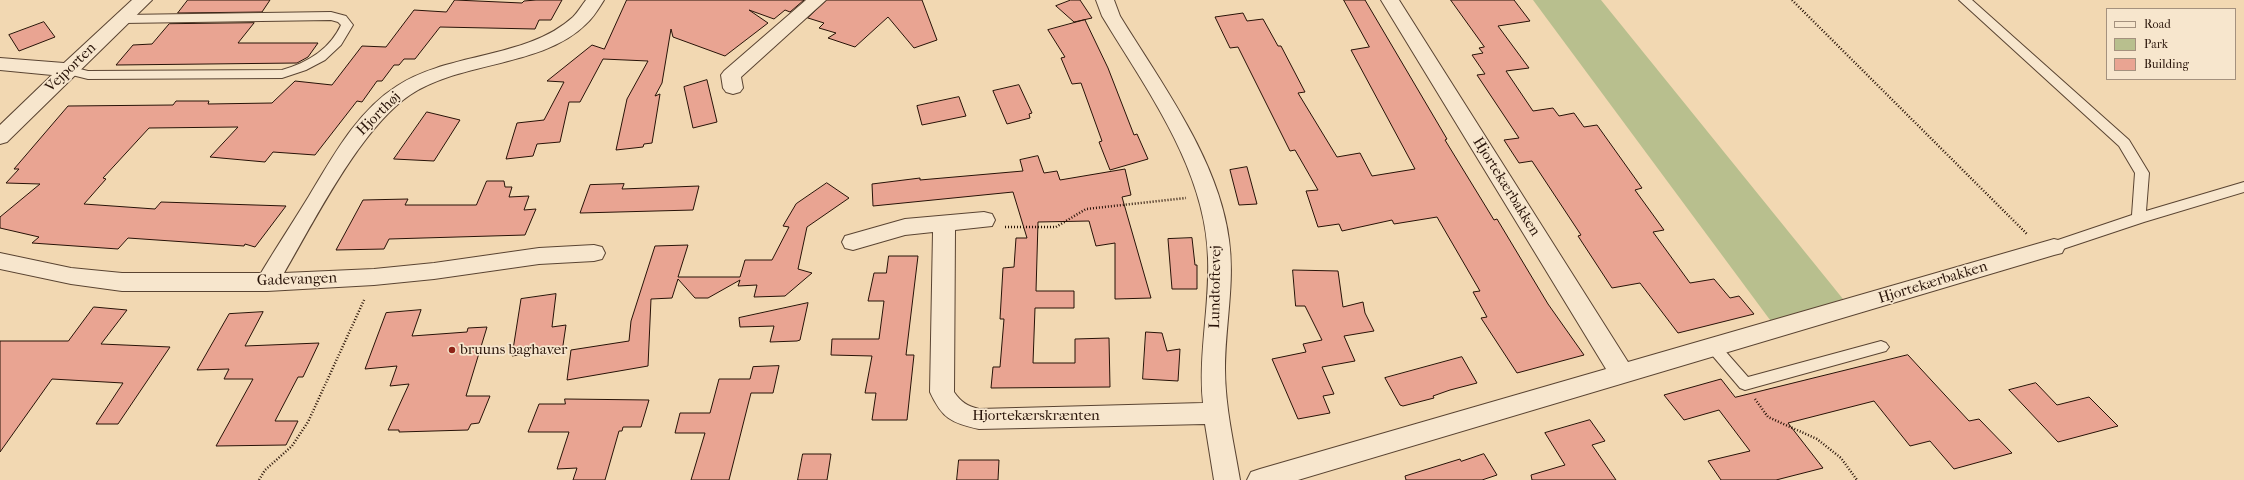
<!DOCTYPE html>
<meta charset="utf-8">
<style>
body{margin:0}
#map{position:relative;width:2244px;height:480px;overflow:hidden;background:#f2d8b2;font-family:"IM FELL French Canon",serif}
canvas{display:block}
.legend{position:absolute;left:2106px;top:8px;width:130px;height:72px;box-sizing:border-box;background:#f7e6cd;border:1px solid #a4917e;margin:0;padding:5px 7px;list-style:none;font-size:12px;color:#271207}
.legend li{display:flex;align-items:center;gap:8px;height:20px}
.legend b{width:20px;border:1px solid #a4917e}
</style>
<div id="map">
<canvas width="2244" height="480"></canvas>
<ul class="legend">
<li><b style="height:5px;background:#f7e6cd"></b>Road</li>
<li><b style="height:11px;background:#b8bf8e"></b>Park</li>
<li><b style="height:11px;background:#e9a492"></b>Building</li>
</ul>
</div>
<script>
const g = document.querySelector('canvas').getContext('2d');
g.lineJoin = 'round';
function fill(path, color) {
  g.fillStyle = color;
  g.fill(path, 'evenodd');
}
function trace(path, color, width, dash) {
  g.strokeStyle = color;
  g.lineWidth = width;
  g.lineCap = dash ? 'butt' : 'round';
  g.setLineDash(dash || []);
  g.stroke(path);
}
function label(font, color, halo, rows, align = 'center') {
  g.font = font + ' "IM FELL French Canon",serif';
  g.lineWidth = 3.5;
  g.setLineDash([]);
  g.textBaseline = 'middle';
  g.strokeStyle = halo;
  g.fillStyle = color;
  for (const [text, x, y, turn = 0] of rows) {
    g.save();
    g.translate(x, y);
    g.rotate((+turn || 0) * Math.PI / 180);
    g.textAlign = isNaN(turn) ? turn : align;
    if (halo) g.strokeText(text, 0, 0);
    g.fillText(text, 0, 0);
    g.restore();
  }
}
const green = new Path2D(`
 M 1533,0 L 1601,0 L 1843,299 L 1773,324 Z`);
const building = new Path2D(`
 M 188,0 L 270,0 L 262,12 L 178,13 Z
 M 455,0 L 522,3 L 524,1 L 536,0 L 562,0 L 551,20 L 539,20 L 535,29 L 440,27 L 415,59 L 404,59 L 399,65 L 394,65 L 382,81 L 377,81 L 362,102 L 357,101 L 315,155 L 273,152 L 265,162 L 210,157 L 238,127 L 149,128 L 103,178 L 106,179 L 84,204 L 155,209 L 161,202 L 286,206 L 255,247 L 245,244 L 244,246 L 128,238 L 118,249 L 32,243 L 39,237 L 0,228 L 0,217 L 40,184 L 6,183 L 19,169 L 14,169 L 68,106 L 173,105 L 176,101 L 209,101 L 208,104 L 272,103 L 295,81 L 332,85 L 362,46 L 386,47 L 414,10 L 446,12 Z
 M 627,0 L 804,0 L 790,12 L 785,10 L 774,19 L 749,10 L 768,23 L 725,56 L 673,37 L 671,29 L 662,83 L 655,96 L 660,94 L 652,143 L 644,144 L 643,147 L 616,150 L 627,99 L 648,61 L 603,59 L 580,102 L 569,102 L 560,142 L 537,144 L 533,156 L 506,159 L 517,123 L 544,120 L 564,82 L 547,81 L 592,45 L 604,49 Z
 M 827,0 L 922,0 L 937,40 L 914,48 L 888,17 L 855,47 L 828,38 L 836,33 L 819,28 L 824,23 L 808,18 Z
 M 1071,0 L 1080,0 L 1092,18 L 1074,22 L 1056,6 Z
 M 1344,0 L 1365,0 L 1447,139 L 1445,140 L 1494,220 L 1497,219 L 1548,304 L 1584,355 L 1517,373 L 1481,318 L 1487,317 L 1473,292 L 1480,291 L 1437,217 L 1394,224 L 1392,220 L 1342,231 L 1339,224 L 1318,227 L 1306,191 L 1318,190 L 1295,150 L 1290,151 L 1238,47 L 1230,48 L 1215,17 L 1243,13 L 1247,21 L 1263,19 L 1278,46 L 1281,46 L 1305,92 L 1298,93 L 1337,157 L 1360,153 L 1372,176 L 1415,169 L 1351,50 L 1369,47 Z
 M 1451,0 L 1514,0 L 1530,21 L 1498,26 L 1529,68 L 1506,71 L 1533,111 L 1553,108 L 1559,116 L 1574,113 L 1584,127 L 1597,125 L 1642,188 L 1635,190 L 1664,230 L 1653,232 L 1690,283 L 1714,279 L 1730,298 L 1739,296 L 1754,314 L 1678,333 L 1640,283 L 1612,288 L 1578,236 L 1581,235 L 1532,161 L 1519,163 L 1504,140 L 1519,138 L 1477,75 L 1485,74 L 1472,55 L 1483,53 L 1479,48 L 1484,47 Z
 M 1085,20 L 1108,68 L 1134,135 L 1137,134 L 1148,159 L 1110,170 L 1099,142 L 1102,141 L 1081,83 L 1072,84 L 1061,58 L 1065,57 L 1048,30 Z
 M 44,22 L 55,37 L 19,51 L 9,35 Z
 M 254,23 L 238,43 L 318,43 L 308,57 L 297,63 L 116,65 L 133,45 L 152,44 L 169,24 Z
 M 707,80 L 717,122 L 693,128 L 684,87 Z
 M 1019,85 L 1032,113 L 1029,114 L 1030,118 L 1007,124 L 993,91 Z
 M 959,97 L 966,116 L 922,125 L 917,106 Z
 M 427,112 L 460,120 L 434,161 L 394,159 Z
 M 1038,156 L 1044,173 L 1057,171 L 1060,180 L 1125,169 L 1131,195 L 1122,197 L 1151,298 L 1115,299 L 1115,243 L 1096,246 L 1089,221 L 1038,222 L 1036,291 L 1074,291 L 1074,308 L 1035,308 L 1033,363 L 1075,363 L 1075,339 L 1109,338 L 1110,387 L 991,388 L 993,367 L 1000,367 L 1004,319 L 1000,319 L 1003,268 L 1014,267 L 1016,238 L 1027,238 L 1013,192 L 873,206 L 872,184 L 920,178 L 920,180 L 1023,171 L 1020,160 Z
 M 1247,167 L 1257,204 L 1239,205 L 1230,170 Z
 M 487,181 L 504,181 L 505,187 L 512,187 L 509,197 L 529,196 L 524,210 L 536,209 L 525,235 L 389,239 L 384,249 L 336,250 L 363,200 L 408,199 L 405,205 L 476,205 Z
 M 827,183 L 849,198 L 807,227 L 798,269 L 812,273 L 785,296 L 754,297 L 757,285 L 738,286 L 740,280 L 708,298 L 695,298 L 678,279 L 672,298 L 651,299 L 648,366 L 567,380 L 571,350 L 629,341 L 631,321 L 655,246 L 688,245 L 678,277 L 740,277 L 745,260 L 772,260 L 789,227 L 783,226 L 796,204 Z
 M 624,184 L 622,189 L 699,186 L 693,210 L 580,213 L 590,185 Z
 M 1192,238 L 1195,265 L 1197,265 L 1197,289 L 1172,289 L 1168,239 Z
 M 889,256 L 918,256 L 906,355 L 914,355 L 907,420 L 872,420 L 876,393 L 865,393 L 872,356 L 831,355 L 832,339 L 879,339 L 884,301 L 868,301 L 874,273 L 886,273 Z
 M 1293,270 L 1338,271 L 1343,307 L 1363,302 L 1365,313 L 1374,331 L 1344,336 L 1355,361 L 1322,367 L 1334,394 L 1323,396 L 1330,413 L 1298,419 L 1272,359 L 1306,352 L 1303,344 L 1322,340 L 1305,306 L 1296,306 Z
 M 556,294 L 552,327 L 566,325 L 562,352 L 541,355 L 542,351 L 512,356 L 521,299 Z
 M 808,303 L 800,340 L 797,341 L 770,342 L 774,326 L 740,327 L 739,318 Z
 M 94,307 L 127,310 L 101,344 L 170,347 L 118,424 L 96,424 L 123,383 L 52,379 L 0,452 L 0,341 L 68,341 Z
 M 421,310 L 412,336 L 467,332 L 468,328 L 487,327 L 466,396 L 490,396 L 479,423 L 471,424 L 468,430 L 399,432 L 399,430 L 388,430 L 409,384 L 390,386 L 397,366 L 365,369 L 386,313 Z
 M 263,312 L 245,346 L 319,343 L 303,377 L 298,377 L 275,421 L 298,421 L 286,445 L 216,446 L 253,379 L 224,379 L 229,369 L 197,370 L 229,314 Z
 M 1146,332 L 1162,333 L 1167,351 L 1180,349 L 1178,381 L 1143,379 Z
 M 1908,355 L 1969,421 L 1979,419 L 2012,453 L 1954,469 L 1930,441 L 1910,446 L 1874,401 L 1788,423 L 1823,468 L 1776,480 L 1721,480 L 1708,461 L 1750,451 L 1719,410 L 1684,420 L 1664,395 L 1721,379 L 1735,397 Z
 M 1462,357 L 1477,383 L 1450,390 L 1433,396 L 1434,398 L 1403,406 L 1400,405 L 1385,378 Z
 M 779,366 L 773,393 L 751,393 L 729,480 L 691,480 L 705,433 L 675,433 L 680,413 L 710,413 L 719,379 L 750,379 L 753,367 Z
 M 2036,383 L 2057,405 L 2089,397 L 2118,426 L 2058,442 L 2009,390 Z
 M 565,399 L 649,400 L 641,427 L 623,427 L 622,431 L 619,431 L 605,480 L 573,480 L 577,468 L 557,469 L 569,432 L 528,432 L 539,404 L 565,404 Z
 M 1590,420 L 1605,441 L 1592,445 L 1616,480 L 1532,480 L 1531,475 L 1565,465 L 1545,433 Z
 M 803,454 L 831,454 L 827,480 L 798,480 Z
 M 1484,454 L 1497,475 L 1482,480 L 1406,480 L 1405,476 L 1460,459 L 1461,461 Z
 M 959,460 L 999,460 L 998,480 L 957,480 Z`);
const path = new Path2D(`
 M 1792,0 L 2027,234
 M 1005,227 L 1056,227 L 1086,209 L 1186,198
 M 1755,399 L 1768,417 L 1817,439 L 1841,458 L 1857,480
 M 259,480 L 265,470 L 292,446 L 308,422 L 365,298`);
const service = new Path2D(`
 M 1959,0 L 1972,0 L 2129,140 L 2149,173 L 2146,211 L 2244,182 L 2244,192 L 2144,222 L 2054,252 L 2049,251 L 2047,247 L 2049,243 L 2132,215 L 2135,173 L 2119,146 Z
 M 331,12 L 346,16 L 353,25 L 341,45 L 325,60 L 306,70 L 282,78 L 88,79 L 64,73 L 62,70 L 68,66 L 88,71 L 282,70 C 307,63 330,49 341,25 L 338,22 L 331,20 L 123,23 L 117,19 L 123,15 Z
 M 1881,341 L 1886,343 L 1889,347 L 1886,351 L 1745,390 L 1740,388 L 1706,348 L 1709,344 L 1714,342 L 1719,344 L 1748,377 Z`);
const minor = new Path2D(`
 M 132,0 L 152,0 L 7,142 L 0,144 L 0,125 L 52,75 L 0,70 L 0,58 L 64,63 Z
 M 586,0 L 604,0 C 599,8 593,18 586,24 C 543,67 461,61 410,95 C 360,129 315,220 284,273 L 374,269 L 434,263 L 539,248 L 594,245 L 602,247 L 605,253 L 602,259 L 594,261 L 539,264 L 434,279 L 374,285 L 267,291 L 122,291 L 71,284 L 0,269 L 0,253 L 71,268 L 122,273 L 261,273 C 276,248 293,222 309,196 C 332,158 357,111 397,86 C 449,52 527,59 573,17 C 578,12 582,5 586,0 Z
 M 806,0 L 826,0 L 741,77 L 743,88 L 740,92 L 733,94 L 726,92 L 723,88 L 721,75 L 724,71 Z
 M 1096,0 L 1114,0 L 1120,16 C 1161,83 1219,160 1229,240 C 1235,283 1225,326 1225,369 C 1225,407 1234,444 1240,480 L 1214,480 L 1205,424 L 979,429 C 951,423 942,418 930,392 L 933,232 L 905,235 L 853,250 L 845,248 L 842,242 L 845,236 L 905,219 L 984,212 L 992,214 L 995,220 L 992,226 L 955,230 L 954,392 C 961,402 967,406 979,409 L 1203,403 C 1198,354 1210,306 1208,258 C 1206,169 1146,89 1102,16 Z
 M 1381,0 L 1399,0 L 1628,362 L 2054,239 L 2062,241 L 2065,247 L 2062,253 L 2054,255 L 1298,480 L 1247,480 L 1251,472 L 1260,469 L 1606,369 Z`);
const markers = [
 [452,350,4,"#8f2418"]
];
const streetNames = [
 ["Vejporten",71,68,-44],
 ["Hjorthøj",379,114,-45],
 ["Hjortekærbakken",1506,187,58],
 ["Gadevangen",297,280,-2],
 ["Hjortekærbakken",1933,283,-17],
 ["Lundtoftevej",1216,287,-89],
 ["Hjortekærskrænten",1036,416]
];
const poiNames = [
 ["bruuns baghaver",460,350]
];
fill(green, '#b8bf8e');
fill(building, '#e9a492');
trace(building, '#271207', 1);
trace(service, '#5a4432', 2);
trace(minor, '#5a4432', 2);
trace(path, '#271207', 2.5, [1, 2]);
fill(service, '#f7e6cd');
fill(minor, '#f7e6cd');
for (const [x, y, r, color] of markers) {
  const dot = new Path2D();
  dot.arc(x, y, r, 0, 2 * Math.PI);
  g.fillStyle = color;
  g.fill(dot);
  trace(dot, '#f7e6cd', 1.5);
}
label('15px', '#271207', '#f7e6cd', streetNames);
label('15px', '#271207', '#f7e6cd', poiNames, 'left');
</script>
